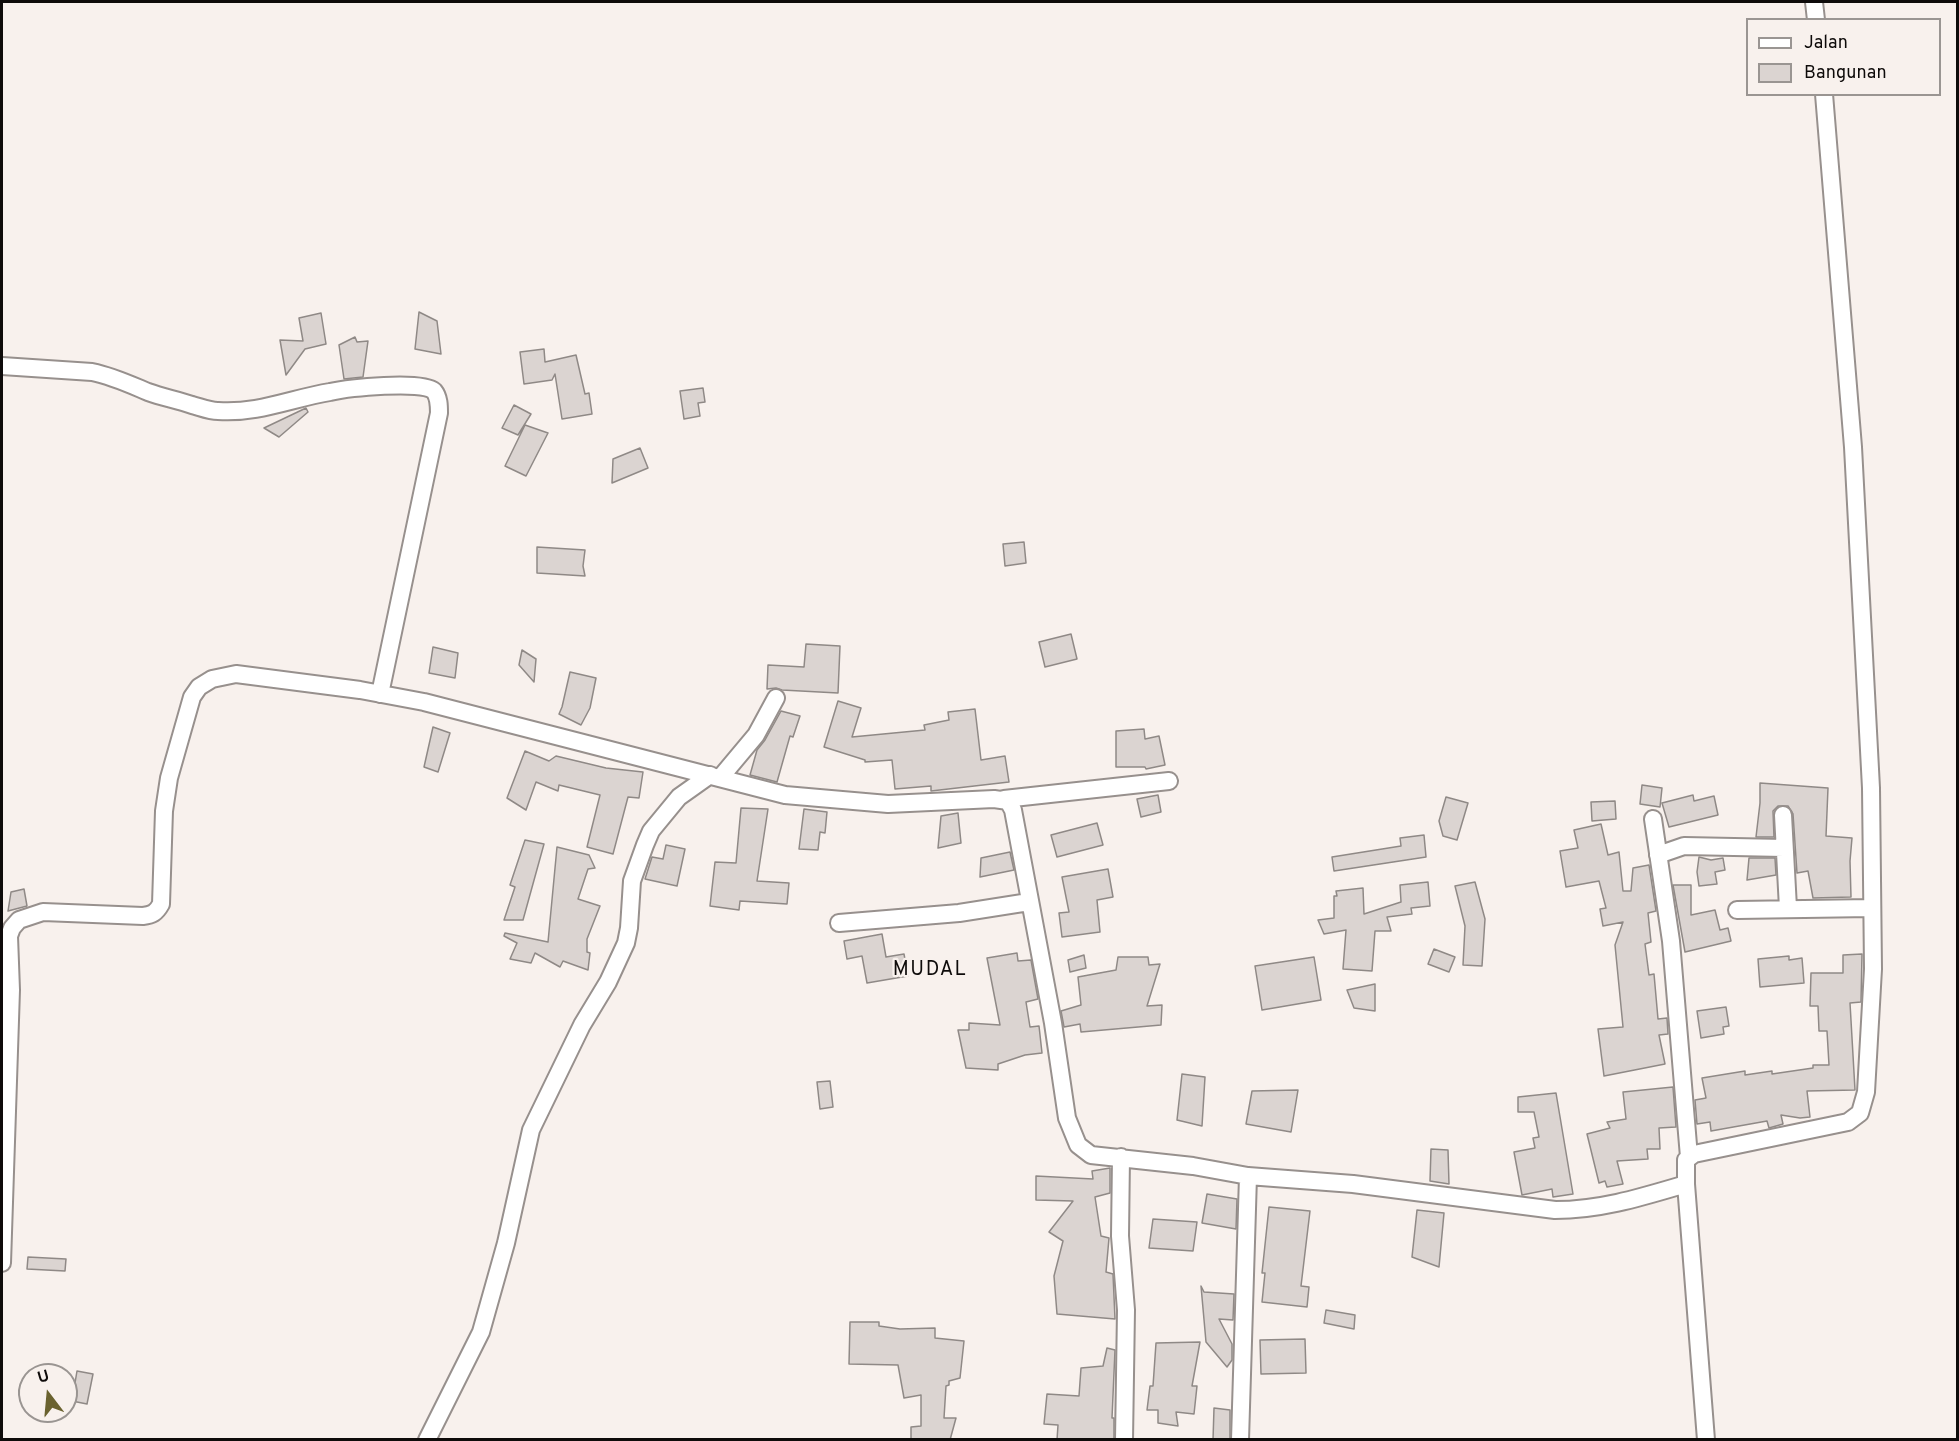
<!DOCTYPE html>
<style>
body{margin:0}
#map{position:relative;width:1959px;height:1441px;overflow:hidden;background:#f8f1ed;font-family:Overpass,sans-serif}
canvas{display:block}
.frame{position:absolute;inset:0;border:3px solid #0e0b0a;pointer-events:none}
.legend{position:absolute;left:1746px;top:18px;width:195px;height:78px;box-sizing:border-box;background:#f8f1ed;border:2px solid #9a9592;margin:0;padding:8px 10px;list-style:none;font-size:18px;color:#0e0b0a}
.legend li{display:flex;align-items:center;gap:12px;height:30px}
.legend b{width:30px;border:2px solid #9a9592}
.north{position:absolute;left:18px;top:1363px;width:60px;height:60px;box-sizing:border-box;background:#f8f1ed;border:2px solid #9a9592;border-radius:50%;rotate:344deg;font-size:16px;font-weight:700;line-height:24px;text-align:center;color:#0e0b0a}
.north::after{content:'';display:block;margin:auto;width:21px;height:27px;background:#6a622f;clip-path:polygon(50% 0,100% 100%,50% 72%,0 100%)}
</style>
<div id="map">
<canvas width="1959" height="1441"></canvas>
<div class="frame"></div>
<ul class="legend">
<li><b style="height:8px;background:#fff"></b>Jalan</li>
<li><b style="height:16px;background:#dbd4d1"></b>Bangunan</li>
</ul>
<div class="north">U</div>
</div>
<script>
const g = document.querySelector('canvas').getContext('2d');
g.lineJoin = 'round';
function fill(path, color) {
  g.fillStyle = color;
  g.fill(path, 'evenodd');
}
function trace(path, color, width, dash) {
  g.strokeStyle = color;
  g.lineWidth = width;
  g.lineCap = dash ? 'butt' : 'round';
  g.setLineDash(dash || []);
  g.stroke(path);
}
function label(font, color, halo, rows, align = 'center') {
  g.font = font + ' Overpass,sans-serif';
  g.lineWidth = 4.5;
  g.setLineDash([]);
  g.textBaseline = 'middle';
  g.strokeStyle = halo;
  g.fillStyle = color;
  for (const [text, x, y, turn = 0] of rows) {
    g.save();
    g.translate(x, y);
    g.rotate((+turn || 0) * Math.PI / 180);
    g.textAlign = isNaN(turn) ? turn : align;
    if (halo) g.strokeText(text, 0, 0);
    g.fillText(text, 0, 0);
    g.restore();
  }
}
const building = new Path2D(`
 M 419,312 L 437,321 L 441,354 L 415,349 Z
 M 321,313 L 326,344 L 305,349 L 286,375 L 280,340 L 303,341 L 299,318 Z
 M 355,337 L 357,342 L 368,341 L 363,377 L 344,379 L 339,345 Z
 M 544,349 L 545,362 L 576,355 L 585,394 L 589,393 L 592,414 L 562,419 L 555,374 L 552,380 L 524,384 L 520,352 Z
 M 703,388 L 705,402 L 698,403 L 700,416 L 684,419 L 680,391 Z
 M 514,405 L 531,414 L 518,435 L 502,428 Z
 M 306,408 L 308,412 L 279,437 L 264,428 Z
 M 525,425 L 548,433 L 526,476 L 505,466 Z
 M 640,448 L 648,468 L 612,483 L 613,459 Z
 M 1024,542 L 1026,563 L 1005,566 L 1003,544 Z
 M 537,547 L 585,550 L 583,566 L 585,576 L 537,573 Z
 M 1071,634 L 1077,659 L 1045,667 L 1039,642 Z
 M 806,644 L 840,646 L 838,693 L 782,690 L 776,688 L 767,689 L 768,665 L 804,667 Z
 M 433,647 L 458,653 L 455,678 L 429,673 Z
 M 522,650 L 536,659 L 534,682 L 519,665 Z
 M 570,672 L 596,678 L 590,708 L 581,725 L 559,714 L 562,707 Z
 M 838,701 L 861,708 L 852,737 L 925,730 L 924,725 L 949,720 L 948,712 L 975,709 L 981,760 L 1005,756 L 1009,782 L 931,791 L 931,786 L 895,789 L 892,760 L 865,762 L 865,760 L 824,747 Z
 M 781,711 L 800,716 L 793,737 L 790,736 L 777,782 L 750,775 L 757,750 L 765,740 Z
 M 433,727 L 450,733 L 438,772 L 424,767 Z
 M 1144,729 L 1145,739 L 1159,736 L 1165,765 L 1146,769 L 1145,767 L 1116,767 L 1116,731 Z
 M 525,751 L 549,761 L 556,756 L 606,768 L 643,772 L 639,798 L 628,797 L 613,854 L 587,847 L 600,795 L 559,785 L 558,791 L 536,782 L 526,810 L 507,798 Z
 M 1760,783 L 1828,788 L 1826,836 L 1852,838 L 1850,861 L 1851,897 L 1813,898 L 1808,871 L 1797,873 L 1793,814 L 1788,806 L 1778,806 L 1773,811 L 1774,837 L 1756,837 L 1760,803 Z
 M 1642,785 L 1662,788 L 1660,807 L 1640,804 Z
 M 1158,795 L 1161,812 L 1141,817 L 1137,799 Z
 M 1693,795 L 1694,801 L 1714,796 L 1718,815 L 1669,827 L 1662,803 Z
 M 1446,797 L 1468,803 L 1457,840 L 1443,836 L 1439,821 Z
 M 1615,801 L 1616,819 L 1592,821 L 1591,802 Z
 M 741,808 L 768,809 L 757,881 L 789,883 L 787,904 L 740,901 L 739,910 L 710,906 L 715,862 L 736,863 Z
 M 804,809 L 827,812 L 825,833 L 820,832 L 818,850 L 799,849 Z
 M 958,813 L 961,843 L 938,848 L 941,816 Z
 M 1097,823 L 1103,845 L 1057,857 L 1051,835 Z
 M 1601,824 L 1608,855 L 1619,852 L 1623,891 L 1631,891 L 1633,868 L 1649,865 L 1656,911 L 1648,913 L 1651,942 L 1645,944 L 1649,975 L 1654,974 L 1658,1019 L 1667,1018 L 1668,1034 L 1659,1035 L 1665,1064 L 1604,1076 L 1598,1029 L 1623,1027 L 1615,945 L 1623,922 L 1603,926 L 1600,909 L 1606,908 L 1599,881 L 1566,887 L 1560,851 L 1578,848 L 1574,830 Z
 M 1424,835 L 1426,857 L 1334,871 L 1332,857 L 1401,846 L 1400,838 Z
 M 525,840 L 544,844 L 523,920 L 504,920 L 515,887 L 510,885 Z
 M 666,845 L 685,849 L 677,886 L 645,879 L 652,857 L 663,859 Z
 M 557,847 L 589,855 L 595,868 L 588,869 L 578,899 L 600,906 L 587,939 L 587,952 L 590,953 L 588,970 L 563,961 L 560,967 L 535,953 L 531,963 L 510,959 L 517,943 L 504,936 L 505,933 L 548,942 Z
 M 1010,852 L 1014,870 L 980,877 L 981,858 Z
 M 1699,857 L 1711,860 L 1723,858 L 1725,870 L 1715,872 L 1717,884 L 1699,886 L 1697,872 Z
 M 1749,858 L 1775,858 L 1776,875 L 1747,880 Z
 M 1108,869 L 1113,897 L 1097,900 L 1100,932 L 1062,937 L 1059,913 L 1069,912 L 1062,877 Z
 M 1428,882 L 1430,906 L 1411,908 L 1412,914 L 1387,917 L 1391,931 L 1375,931 L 1372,971 L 1343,969 L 1346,930 L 1324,934 L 1318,920 L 1334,918 L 1334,896 L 1337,896 L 1336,891 L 1363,888 L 1364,914 L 1401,902 L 1400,885 Z
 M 1475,882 L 1485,919 L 1482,966 L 1463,965 L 1465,926 L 1455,886 Z
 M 1673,885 L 1691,885 L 1691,915 L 1715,910 L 1720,930 L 1728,928 L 1731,941 L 1685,952 Z
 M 24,889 L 27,906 L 8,911 L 11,892 Z
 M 882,934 L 886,957 L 904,954 L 908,976 L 867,983 L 862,956 L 847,959 L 844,941 Z
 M 1434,949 L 1455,957 L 1449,972 L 1428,964 Z
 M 1017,953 L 1018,961 L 1031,960 L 1038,999 L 1026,1002 L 1030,1027 L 1039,1026 L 1042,1053 L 1025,1055 L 998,1064 L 998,1070 L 966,1068 L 958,1030 L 969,1030 L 969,1023 L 1000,1025 L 987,958 Z
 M 1862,954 L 1861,1002 L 1850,1003 L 1855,1090 L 1807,1091 L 1810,1117 L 1800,1118 L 1781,1115 L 1783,1124 L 1769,1128 L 1767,1121 L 1711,1131 L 1710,1122 L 1697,1124 L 1695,1100 L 1706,1098 L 1702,1078 L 1745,1071 L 1745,1075 L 1772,1071 L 1772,1074 L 1813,1068 L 1813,1065 L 1829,1065 L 1827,1031 L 1819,1031 L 1818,1006 L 1810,1006 L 1811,973 L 1843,973 L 1843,955 Z
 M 1084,955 L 1086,968 L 1070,972 L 1068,960 Z
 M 1789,956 L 1789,960 L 1802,958 L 1804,983 L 1760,987 L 1758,959 Z
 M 1118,957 L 1148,957 L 1149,965 L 1160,964 L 1147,1006 L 1162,1005 L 1161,1025 L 1081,1032 L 1080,1024 L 1064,1027 L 1061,1011 L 1081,1005 L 1078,977 L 1116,970 Z
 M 1314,957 L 1321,1000 L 1262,1010 L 1255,966 Z
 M 1375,984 L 1375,1011 L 1354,1008 L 1347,990 Z
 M 1726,1007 L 1729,1026 L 1723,1027 L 1724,1034 L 1701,1038 L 1697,1011 Z
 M 1182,1074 L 1205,1077 L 1202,1126 L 1177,1120 Z
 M 830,1081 L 833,1107 L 820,1109 L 817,1082 Z
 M 1673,1087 L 1676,1127 L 1659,1128 L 1660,1149 L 1647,1149 L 1648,1159 L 1617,1161 L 1623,1184 L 1607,1187 L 1605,1181 L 1599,1183 L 1587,1134 L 1610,1128 L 1607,1122 L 1626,1119 L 1623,1092 Z
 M 1298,1090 L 1291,1132 L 1246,1124 L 1252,1091 Z
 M 1556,1093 L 1573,1194 L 1553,1197 L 1552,1189 L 1522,1195 L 1514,1152 L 1535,1148 L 1533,1138 L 1539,1137 L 1534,1112 L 1518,1112 L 1518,1097 Z
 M 1431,1149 L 1448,1150 L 1449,1184 L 1430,1181 Z
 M 1110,1168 L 1110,1193 L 1095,1197 L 1101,1236 L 1109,1238 L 1106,1272 L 1113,1274 L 1115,1319 L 1057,1314 L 1054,1276 L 1063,1241 L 1049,1232 L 1073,1201 L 1036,1200 L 1036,1176 L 1093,1179 L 1092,1171 Z
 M 1207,1194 L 1237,1199 L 1236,1229 L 1202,1223 Z
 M 1269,1207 L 1310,1211 L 1301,1286 L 1309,1287 L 1307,1307 L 1262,1302 L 1265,1273 L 1262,1273 Z
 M 1417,1210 L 1444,1213 L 1439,1267 L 1412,1257 Z
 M 1153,1219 L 1197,1222 L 1193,1251 L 1149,1248 Z
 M 28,1257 L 66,1259 L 65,1271 L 27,1269 Z
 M 1201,1286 L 1204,1292 L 1234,1294 L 1233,1320 L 1219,1319 L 1232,1344 L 1232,1360 L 1227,1367 L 1206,1342 Z
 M 1326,1310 L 1355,1315 L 1354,1329 L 1324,1323 Z
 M 850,1322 L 879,1322 L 879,1326 L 900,1329 L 935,1328 L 935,1338 L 964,1341 L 960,1378 L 949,1381 L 949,1385 L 946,1386 L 944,1418 L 956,1418 L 950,1440 L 911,1440 L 911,1427 L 921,1426 L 921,1395 L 904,1398 L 898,1365 L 849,1364 Z
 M 1305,1339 L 1306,1373 L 1261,1374 L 1260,1340 Z
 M 1200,1342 L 1192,1386 L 1197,1386 L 1194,1414 L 1176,1412 L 1178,1426 L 1158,1423 L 1158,1410 L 1147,1410 L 1150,1386 L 1153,1386 L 1156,1343 Z
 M 1107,1348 L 1115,1350 L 1112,1418 L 1114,1418 L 1114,1439 L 1057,1440 L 1058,1425 L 1044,1424 L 1047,1394 L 1079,1396 L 1081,1368 L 1103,1366 Z
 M 77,1371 L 93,1374 L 87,1404 L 72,1401 Z
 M 1214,1408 L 1230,1410 L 1230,1440 L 1213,1440 Z`);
const minor = new Path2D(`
 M 1814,2 L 1816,20
 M 2,366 L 92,372 C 112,376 129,384 148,392 C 162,397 177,400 192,405 C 200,407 209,411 218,411 C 257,414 293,398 330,392 C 348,388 422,380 434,391 C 439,397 439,406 439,413 L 380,694
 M 720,778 L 756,735 L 776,698
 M 1004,799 L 1169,781
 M 1783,815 L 1788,908
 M 1653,819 L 1671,941 L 1689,1157
 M 1658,855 L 1684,846 L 1784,848
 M 1737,910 L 1871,908
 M 839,923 L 959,913 L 1029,902
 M 1121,1157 L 1120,1236 L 1126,1310 L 1124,1440
 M 2,1263 L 11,990 L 9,936 L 12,928 L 19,920 L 43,912 L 143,916 C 152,915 156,913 161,904 L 164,811 L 169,778 L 192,697 L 199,687 L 212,679 L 236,674 L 360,690 L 424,702 L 785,795 L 888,804 L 994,799 L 1008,801 L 1013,810 L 1053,1023 L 1067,1118 L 1078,1145 L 1091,1155 L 1193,1166 L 1248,1176 L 1353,1184 L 1555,1210 C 1601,1210 1642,1197 1686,1184
 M 427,1440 L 481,1332 L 506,1243 L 531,1130 L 582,1025 L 608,982 L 626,943 L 629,928 L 632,881 L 645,845 L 651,831 L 679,797 L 710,775
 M 1240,1440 L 1248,1176
 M 1706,1440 L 1686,1184 L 1686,1160 L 1694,1154 L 1848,1122 L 1860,1113 L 1866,1092 L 1873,969 L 1871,788 L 1853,447 L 1824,94`);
const quarterNames = [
 ["MUDAL",930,971]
];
fill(building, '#dbd4d1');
trace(building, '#8f8986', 1.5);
trace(minor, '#97908d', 20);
trace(minor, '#fff', 16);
g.letterSpacing = '1.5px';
label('20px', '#0e0b0a', '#f8f1ed', quarterNames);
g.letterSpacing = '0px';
</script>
